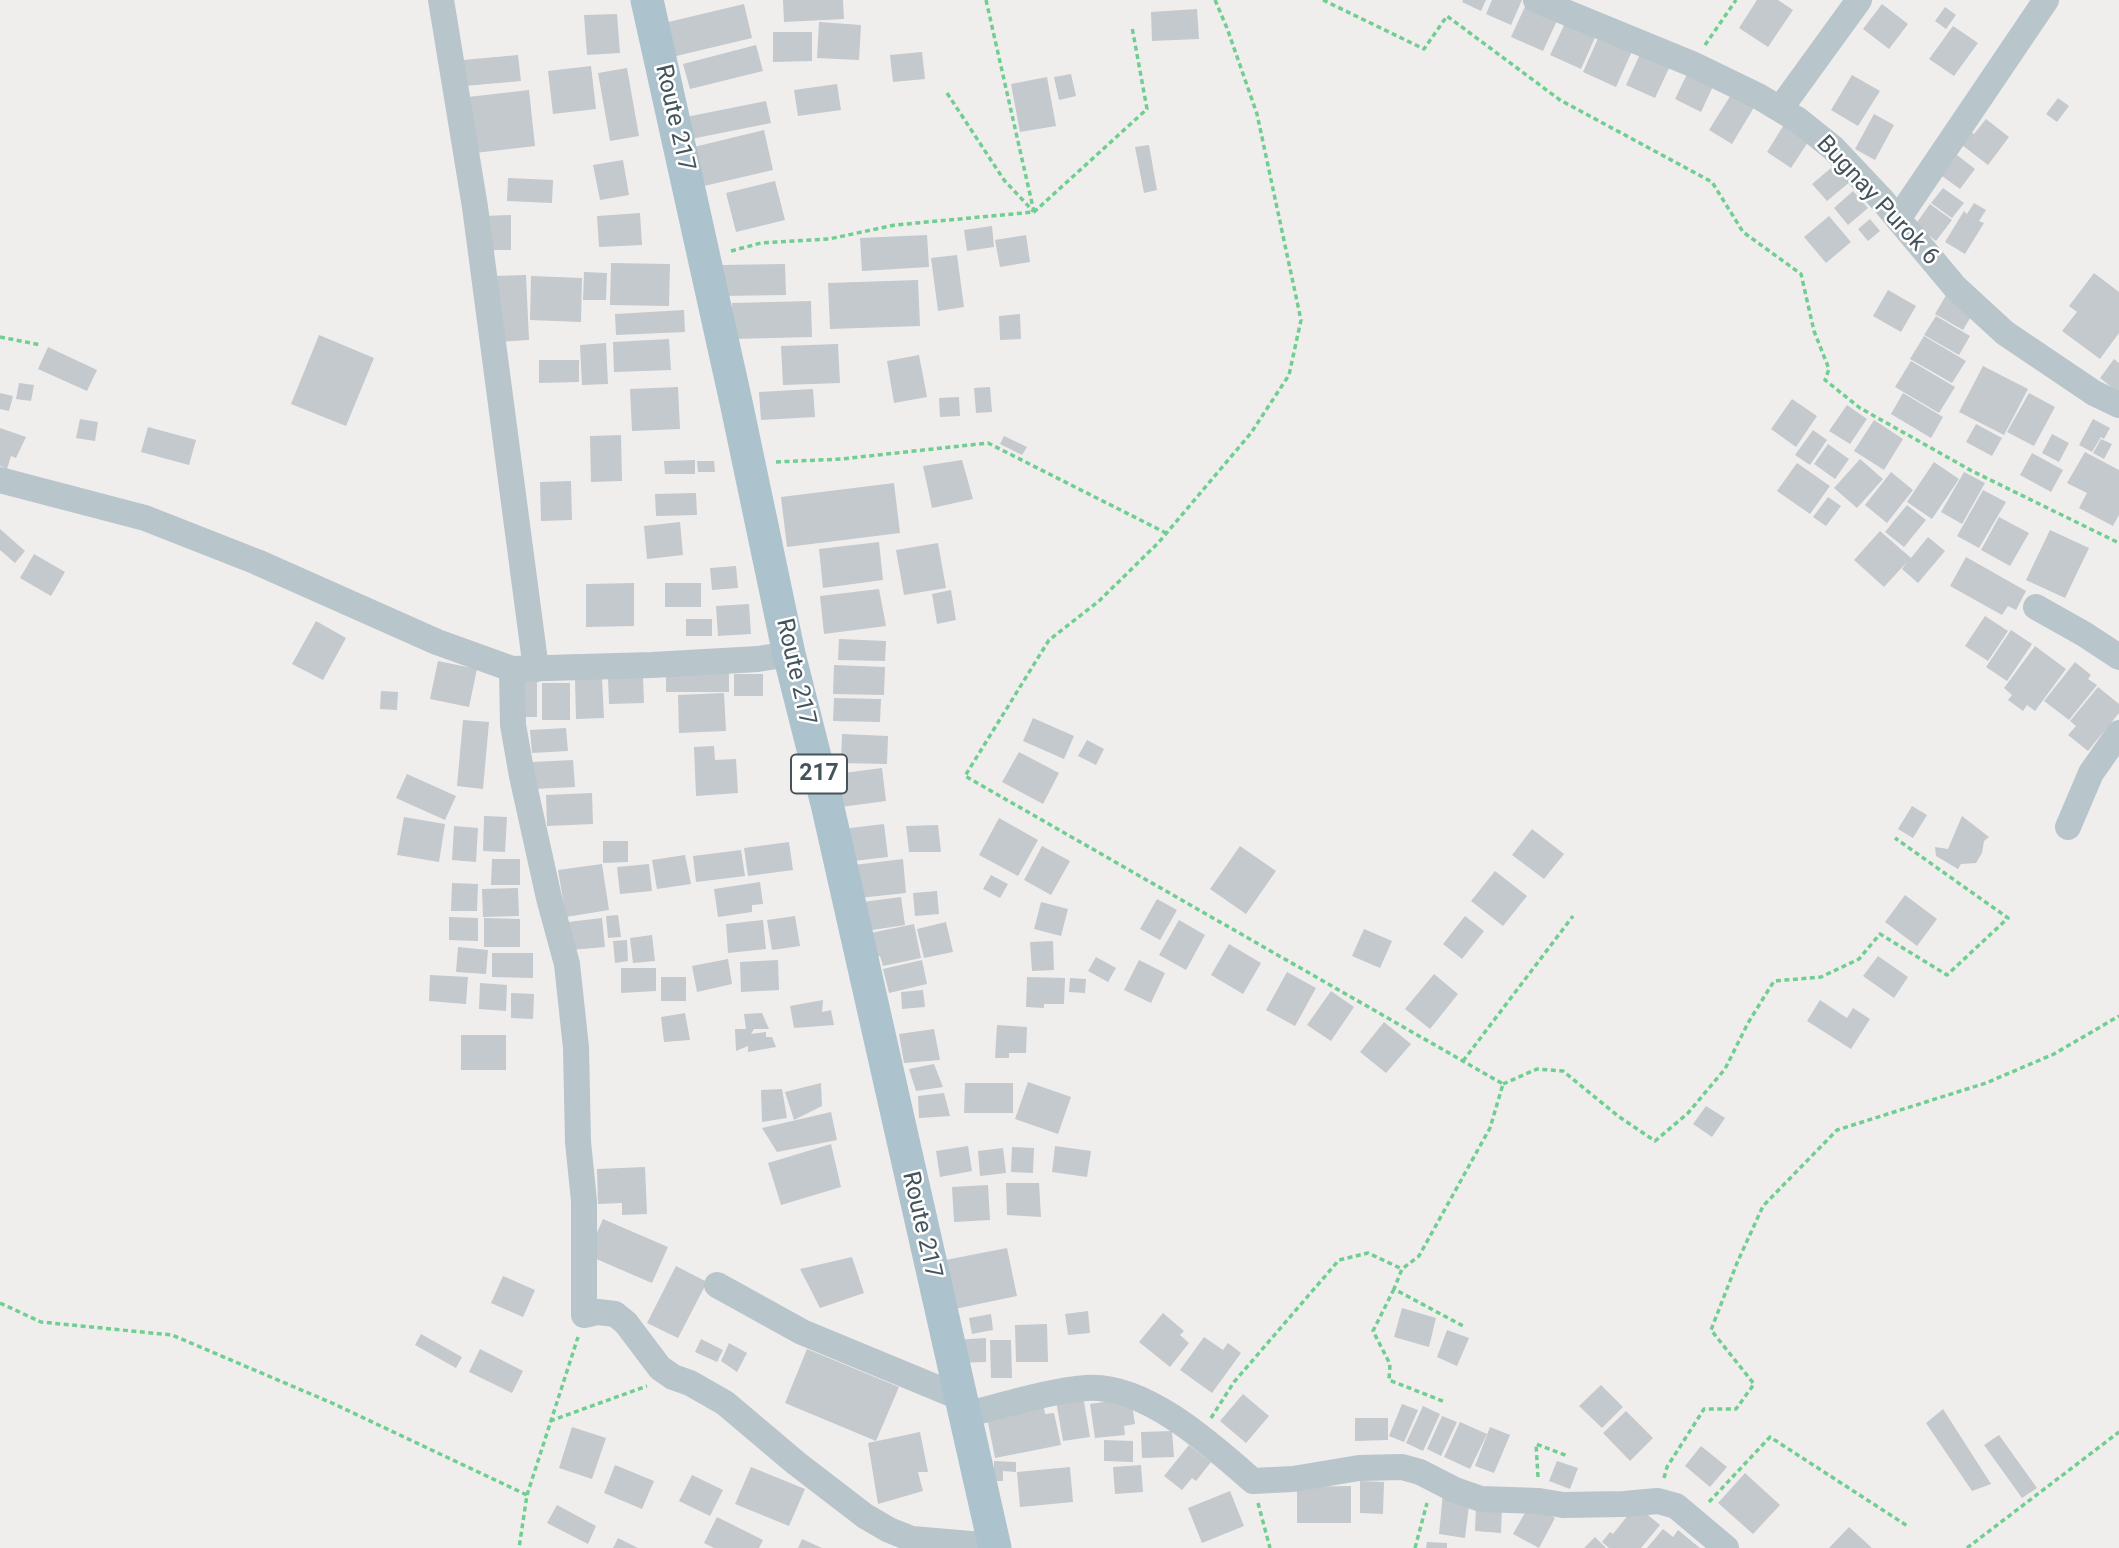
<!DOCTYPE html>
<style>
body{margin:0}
canvas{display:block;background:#f0eded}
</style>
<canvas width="2119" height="1548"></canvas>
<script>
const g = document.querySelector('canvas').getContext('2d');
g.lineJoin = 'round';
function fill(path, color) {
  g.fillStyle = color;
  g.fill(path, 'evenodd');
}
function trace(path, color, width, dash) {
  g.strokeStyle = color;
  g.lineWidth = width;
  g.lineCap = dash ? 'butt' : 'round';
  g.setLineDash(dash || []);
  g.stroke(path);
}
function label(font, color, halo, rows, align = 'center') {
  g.font = font + ' Roboto,sans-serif';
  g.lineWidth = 5;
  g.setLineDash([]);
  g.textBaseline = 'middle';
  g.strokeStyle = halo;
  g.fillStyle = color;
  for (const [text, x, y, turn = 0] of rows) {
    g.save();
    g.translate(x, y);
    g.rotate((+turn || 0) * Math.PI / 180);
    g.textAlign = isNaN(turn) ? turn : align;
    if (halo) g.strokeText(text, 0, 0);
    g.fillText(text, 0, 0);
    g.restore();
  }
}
const building = new Path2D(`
 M 783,0 L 843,0 L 844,19 L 784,22 Z
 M 1463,0 L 1486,0 L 1481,11 L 1462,2 Z
 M 1492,0 L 1522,0 L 1511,25 L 1486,14 Z
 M 1528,0 L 1560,14 L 1543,51 L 1511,37 Z
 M 1757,0 L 1778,0 L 1793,10 L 1768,47 L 1739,28 Z
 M 744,4 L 752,38 L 672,57 L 664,23 Z
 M 1882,4 L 1908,24 L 1889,49 L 1863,29 Z
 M 1945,7 L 1956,15 L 1946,29 L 1935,21 Z
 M 1197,9 L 1199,39 L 1152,41 L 1151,12 Z
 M 617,14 L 620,53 L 587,55 L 584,15 Z
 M 1568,17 L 1598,31 L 1581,69 L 1550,55 Z
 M 819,22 L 861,25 L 859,60 L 817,58 Z
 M 1953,26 L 1978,43 L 1954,76 L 1929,59 Z
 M 773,32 L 812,32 L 812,61 L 773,62 Z
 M 1600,34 L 1633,49 L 1616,87 L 1583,72 Z
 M 756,45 L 763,71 L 690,89 L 683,64 Z
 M 922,52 L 925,79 L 893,82 L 890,55 Z
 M 1641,52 L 1670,66 L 1655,98 L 1626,85 Z
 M 518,55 L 521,81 L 465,86 L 463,60 Z
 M 591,66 L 596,109 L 553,114 L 548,71 Z
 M 627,68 L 639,136 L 610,141 L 598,73 Z
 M 1689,70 L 1715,82 L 1701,112 L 1675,99 Z
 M 1071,74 L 1076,96 L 1059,100 L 1054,77 Z
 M 1852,75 L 1880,91 L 1858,126 L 1831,110 Z
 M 1047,77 L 1056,126 L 1020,132 L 1011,84 Z
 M 837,84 L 841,110 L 798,116 L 794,90 Z
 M 529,90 L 535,146 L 475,153 L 468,97 Z
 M 1734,90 L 1756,104 L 1732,144 L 1709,130 Z
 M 2058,98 L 2069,106 L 2057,122 L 2046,114 Z
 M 766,101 L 771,123 L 691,139 L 686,117 Z
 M 1874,114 L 1894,125 L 1875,160 L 1855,149 Z
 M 1986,119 L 2009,137 L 1988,165 L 1958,142 L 1968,129 L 1974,134 Z
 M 1785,123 L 1810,139 L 1791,168 L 1767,152 Z
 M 764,130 L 773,170 L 704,186 L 694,147 Z
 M 1149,145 L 1157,190 L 1144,193 L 1135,147 Z
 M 1957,155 L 1975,169 L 1960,189 L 1942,176 Z
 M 623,160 L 629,195 L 600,200 L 593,165 Z
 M 1837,163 L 1851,181 L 1827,201 L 1812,184 Z
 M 508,178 L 553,180 L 552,203 L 507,201 Z
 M 775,181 L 785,220 L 736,232 L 726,193 Z
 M 1943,188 L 1964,203 L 1952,218 L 1931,203 Z
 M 1853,191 L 1868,208 L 1848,225 L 1834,208 Z
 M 1974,203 L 1986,210 L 1979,221 L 1984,223 L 1965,254 L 1945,242 L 1964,211 L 1967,214 Z
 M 1930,204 L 1952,220 L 1936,241 L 1915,225 Z
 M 640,213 L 642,245 L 599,247 L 597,216 Z
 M 511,215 L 511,250 L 482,250 L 481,216 Z
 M 1829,216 L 1851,242 L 1826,263 L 1804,237 Z
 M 1870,219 L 1880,231 L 1868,241 L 1858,229 Z
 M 992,226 L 994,247 L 967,251 L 964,230 Z
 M 927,235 L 929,267 L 862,271 L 860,238 Z
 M 1026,235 L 1030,262 L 1000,267 L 995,240 Z
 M 957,255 L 964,307 L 938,311 L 931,258 Z
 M 611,263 L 670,264 L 669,306 L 610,305 Z
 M 785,264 L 786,295 L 721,296 L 721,265 Z
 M 584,272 L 607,273 L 606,300 L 583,300 Z
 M 2094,273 L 2119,292 L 2119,333 L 2100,359 L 2062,331 L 2077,312 L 2069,306 Z
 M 526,275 L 529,340 L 497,342 L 494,276 Z
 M 531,276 L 582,278 L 581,322 L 530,320 Z
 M 918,280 L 920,326 L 830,329 L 828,283 Z
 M 1888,290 L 1916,306 L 1901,332 L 1873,316 Z
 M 1948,292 L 1976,308 L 1963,330 L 1935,314 Z
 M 811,301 L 812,337 L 733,339 L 732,303 Z
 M 684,310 L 685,332 L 616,335 L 615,314 Z
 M 1020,314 L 1021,339 L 1000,340 L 999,316 Z
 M 1936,316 L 1970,336 L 1959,355 L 1924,335 Z
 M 319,335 L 374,358 L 346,426 L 291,404 Z
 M 1924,336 L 1966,361 L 1952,383 L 1910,359 Z
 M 669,339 L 671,370 L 614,372 L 613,342 Z
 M 606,343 L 608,384 L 582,385 L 580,345 Z
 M 838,344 L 840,383 L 783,385 L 781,346 Z
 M 48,347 L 97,370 L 87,391 L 38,369 Z
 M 919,355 L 927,397 L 894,403 L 887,361 Z
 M 2114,359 L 2119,363 L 2119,393 L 2100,378 Z
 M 539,360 L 579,360 L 579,382 L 539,383 Z
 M 1911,361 L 1955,387 L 1939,413 L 1895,387 Z
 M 1983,366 L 2028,389 L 2004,435 L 1959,412 Z
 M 19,383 L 34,385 L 31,401 L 16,399 Z
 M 678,387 L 680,429 L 632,431 L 630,389 Z
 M 990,387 L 992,412 L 976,413 L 974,388 Z
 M 813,389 L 815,417 L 761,420 L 759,392 Z
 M 0,393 L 13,396 L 9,411 L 0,409 Z
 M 1903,393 L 1943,417 L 1931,438 L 1891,414 Z
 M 2029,393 L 2055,407 L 2034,446 L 2007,432 Z
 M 959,397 L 960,416 L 940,417 L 939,398 Z
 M 1792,399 L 1817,416 L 1796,447 L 1771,429 Z
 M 1847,405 L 1867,419 L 1850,444 L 1829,431 Z
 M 80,419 L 98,422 L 95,441 L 76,438 Z
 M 2093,419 L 2110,428 L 2104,439 L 2101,437 L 2092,452 L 2079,445 Z
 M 1874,420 L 1903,439 L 1884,470 L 1854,451 Z
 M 1976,424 L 2002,438 L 1992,456 L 1966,442 Z
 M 148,427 L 196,440 L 189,465 L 141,452 Z
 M 0,428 L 26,437 L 16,458 L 11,456 L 7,469 L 0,466 Z
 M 1813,430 L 1827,440 L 1810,465 L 1795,455 Z
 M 2052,434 L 2069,443 L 2059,462 L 2042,453 Z
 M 621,435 L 622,481 L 591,482 L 590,436 Z
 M 1004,436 L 1027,447 L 1022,455 L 1000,444 Z
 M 2101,439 L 2112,444 L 2104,459 L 2093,453 Z
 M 1828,444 L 1849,459 L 1835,479 L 1814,464 Z
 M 2085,452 L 2119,470 L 2119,515 L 2113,526 L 2079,508 L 2087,493 L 2067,483 Z
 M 2032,453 L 2063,470 L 2051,492 L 2020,475 Z
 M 1860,459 L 1883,479 L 1857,508 L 1834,488 Z
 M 695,460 L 695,474 L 665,474 L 664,461 Z
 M 962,460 L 973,499 L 932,508 L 923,466 Z
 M 697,461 L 714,461 L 715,472 L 698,472 Z
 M 1934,462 L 1959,479 L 1932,519 L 1907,502 Z
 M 1797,463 L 1830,486 L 1810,514 L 1777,491 Z
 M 1891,472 L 1913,490 L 1887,523 L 1865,505 Z
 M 1964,472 L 1985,483 L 1962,524 L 1941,512 Z
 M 571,481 L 572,520 L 541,521 L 540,482 Z
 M 894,483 L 900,533 L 787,547 L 781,497 Z
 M 1983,490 L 2006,502 L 1979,548 L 1957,536 Z
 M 696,493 L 697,515 L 656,516 L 655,494 Z
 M 1828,497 L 1841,506 L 1826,526 L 1813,517 Z
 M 1907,505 L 1926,520 L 1904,547 L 1885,532 Z
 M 1999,517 L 2029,533 L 2010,566 L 1981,550 Z
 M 680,522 L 683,555 L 647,559 L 644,526 Z
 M 0,529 L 25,551 L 15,563 L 0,550 Z
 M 2050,530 L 2089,548 L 2065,598 L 2026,580 Z
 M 1880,531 L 1911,558 L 1928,537 L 1945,551 L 1918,583 L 1902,569 L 1907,562 L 1884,587 L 1854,560 Z
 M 879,542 L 883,580 L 823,588 L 819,549 Z
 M 938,543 L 946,588 L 904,595 L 896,550 Z
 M 34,554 L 65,572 L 51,596 L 20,578 Z
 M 1966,557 L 2026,591 L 2016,610 L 2008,606 L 2002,615 L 1950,586 Z
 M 736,566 L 738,588 L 712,590 L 710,568 Z
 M 634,583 L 634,626 L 586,627 L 586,584 Z
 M 665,583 L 701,583 L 701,607 L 665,607 Z
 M 879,589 L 886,626 L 824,634 L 820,596 Z
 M 951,590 L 956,620 L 937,624 L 932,594 Z
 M 749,604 L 751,634 L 718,636 L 716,606 Z
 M 1985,616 L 2008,631 L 1988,661 L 1965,646 Z
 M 686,619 L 712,619 L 712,636 L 686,636 Z
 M 316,621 L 346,638 L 323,680 L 292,664 Z
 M 2011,630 L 2032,644 L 2007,681 L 1986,667 Z
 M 839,639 L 886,641 L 885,661 L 838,660 Z
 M 2035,646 L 2066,669 L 2035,711 L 2027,705 L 2023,711 L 2008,700 L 2012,695 L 2004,688 Z
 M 438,661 L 477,669 L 469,707 L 430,699 Z
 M 2075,662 L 2091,675 L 2088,679 L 2097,685 L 2069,720 L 2044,701 Z
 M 834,665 L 885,667 L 884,695 L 833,694 Z
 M 666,669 L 729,669 L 729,692 L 666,692 Z
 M 734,674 L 763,674 L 763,696 L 734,696 Z
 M 643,677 L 644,703 L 609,704 L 608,678 Z
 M 520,678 L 537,678 L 537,717 L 520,717 Z
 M 602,678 L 604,718 L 576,719 L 575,679 Z
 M 542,683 L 570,683 L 570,720 L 542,720 Z
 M 2098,687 L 2119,704 L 2119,713 L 2088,751 L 2068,735 L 2076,726 L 2070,721 Z
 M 381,691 L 398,692 L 397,710 L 380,709 Z
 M 724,693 L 726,731 L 679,733 L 678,695 Z
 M 834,698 L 881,699 L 880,722 L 833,721 Z
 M 1033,718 L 1074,736 L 1064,759 L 1023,741 Z
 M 463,720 L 489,722 L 483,789 L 457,786 Z
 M 566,728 L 568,751 L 532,753 L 530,730 Z
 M 842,734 L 888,736 L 887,764 L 841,763 Z
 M 1087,740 L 1104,749 L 1096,765 L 1078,756 Z
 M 714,746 L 715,760 L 736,759 L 738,793 L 696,796 L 694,747 Z
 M 1019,752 L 1059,773 L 1043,804 L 1002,782 Z
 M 573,760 L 575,787 L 533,789 L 532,762 Z
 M 882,768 L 886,801 L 841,807 L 836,774 Z
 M 407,774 L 456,796 L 445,820 L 396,798 Z
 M 592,793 L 593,824 L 547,826 L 546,795 Z
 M 1912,806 L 1927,815 L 1913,838 L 1898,829 Z
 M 484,816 L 507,817 L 505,852 L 483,851 Z
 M 1962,816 L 1989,837 L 1984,841 L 1982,853 L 1976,863 L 1961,864 L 1958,869 L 1936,856 L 1935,847 L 1948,849 Z
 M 404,817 L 445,824 L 439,862 L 397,855 Z
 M 999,818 L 1038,840 L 1018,876 L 979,855 Z
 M 884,824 L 888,857 L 845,862 L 842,829 Z
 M 938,825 L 941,852 L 909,852 L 906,826 Z
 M 454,826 L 478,828 L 476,862 L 452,860 Z
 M 1532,829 L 1564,854 L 1544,879 L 1512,855 Z
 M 603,841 L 628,841 L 628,862 L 603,863 Z
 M 789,842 L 793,870 L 748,876 L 744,848 Z
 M 1042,846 L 1070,861 L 1051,895 L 1024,880 Z
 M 1240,846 L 1276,871 L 1246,914 L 1210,889 Z
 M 741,850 L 745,876 L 696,882 L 693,856 Z
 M 685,855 L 691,884 L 657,889 L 652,860 Z
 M 492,859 L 520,859 L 520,885 L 491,885 Z
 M 903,859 L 906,893 L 850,899 L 846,866 Z
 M 602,864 L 609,910 L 566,917 L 558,870 Z
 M 649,864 L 652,891 L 620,894 L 617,867 Z
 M 1495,871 L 1527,896 L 1503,926 L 1471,901 Z
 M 991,875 L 1008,884 L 1000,898 L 983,889 Z
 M 760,882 L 763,904 L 752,905 L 752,912 L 718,917 L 714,889 Z
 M 452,883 L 478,884 L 477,911 L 451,911 Z
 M 518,888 L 519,916 L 483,917 L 482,889 Z
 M 937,891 L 939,914 L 915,916 L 913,893 Z
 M 1905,895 L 1937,919 L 1917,946 L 1885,922 Z
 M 901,897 L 905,925 L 859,932 L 855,903 Z
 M 1157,899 L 1177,910 L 1160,940 L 1140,929 Z
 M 1041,902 L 1068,909 L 1061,936 L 1034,929 Z
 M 618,915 L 621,937 L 608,938 L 606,916 Z
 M 795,916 L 800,946 L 772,950 L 767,920 Z
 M 1465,916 L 1484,931 L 1462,959 L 1443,944 Z
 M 449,917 L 478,918 L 478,941 L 449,940 Z
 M 484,918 L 520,919 L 520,947 L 484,947 Z
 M 602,918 L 605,947 L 571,950 L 568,922 Z
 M 763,920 L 766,949 L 728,953 L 726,924 Z
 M 1179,920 L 1205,935 L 1186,970 L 1159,955 Z
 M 946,922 L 953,952 L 924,958 L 917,929 Z
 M 914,924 L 921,958 L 883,966 L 880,956 L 870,958 L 866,934 Z
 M 1364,929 L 1392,941 L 1380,968 L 1352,956 Z
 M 652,935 L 655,961 L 633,963 L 630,938 Z
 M 627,940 L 628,961 L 615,963 L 613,941 Z
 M 1053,941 L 1054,970 L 1032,971 L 1030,942 Z
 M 1229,944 L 1261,963 L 1243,994 L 1211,975 Z
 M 458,947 L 488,950 L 486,974 L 456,972 Z
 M 492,953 L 533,953 L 533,978 L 492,977 Z
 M 1878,956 L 1908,977 L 1894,998 L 1863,976 Z
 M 1096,957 L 1116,968 L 1108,982 L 1088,971 Z
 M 728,959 L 732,984 L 697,992 L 692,966 Z
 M 778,960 L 779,990 L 741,992 L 740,962 Z
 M 922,960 L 927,984 L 889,993 L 883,969 Z
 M 1139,960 L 1165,973 L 1151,1003 L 1124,990 Z
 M 621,968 L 656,968 L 656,991 L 621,993 Z
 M 1287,972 L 1316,988 L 1295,1026 L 1266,1010 Z
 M 1434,974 L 1458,994 L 1430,1029 L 1405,1009 Z
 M 430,975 L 468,977 L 466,1004 L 429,1001 Z
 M 661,977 L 686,977 L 686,1001 L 661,1001 Z
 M 1027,977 L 1065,978 L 1064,1004 L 1044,1004 L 1044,1008 L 1026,1007 Z
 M 1070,978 L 1086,979 L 1085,993 L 1069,992 Z
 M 480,983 L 507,985 L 506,1011 L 479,1009 Z
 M 923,990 L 925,1007 L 902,1009 L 901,992 Z
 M 1331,991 L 1354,1007 L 1331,1041 L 1307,1025 Z
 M 511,993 L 534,994 L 533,1019 L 511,1018 Z
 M 823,1000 L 822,1012 L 831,1010 L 834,1025 L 794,1028 L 790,1006 Z
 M 1820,1000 L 1847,1018 L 1853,1008 L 1870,1019 L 1851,1049 L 1807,1021 Z
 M 685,1013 L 690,1040 L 664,1042 L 661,1017 Z
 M 762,1013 L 769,1029 L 754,1029 L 751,1034 L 766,1032 L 766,1037 L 772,1037 L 776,1047 L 748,1052 L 748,1046 L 736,1051 L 735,1029 L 746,1029 L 744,1014 Z
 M 1384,1022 L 1411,1044 L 1386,1073 L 1360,1052 Z
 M 997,1025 L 1027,1027 L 1026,1053 L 1009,1053 L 1009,1058 L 995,1058 Z
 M 934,1029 L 940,1060 L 904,1063 L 899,1034 Z
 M 461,1035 L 506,1035 L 506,1070 L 461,1070 Z
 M 934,1064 L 943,1087 L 916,1091 L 909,1069 Z
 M 1028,1082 L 1071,1097 L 1058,1134 L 1015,1119 Z
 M 821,1083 L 822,1106 L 794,1120 L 785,1092 Z
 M 965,1083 L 1013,1083 L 1013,1113 L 964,1113 Z
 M 782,1089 L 787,1118 L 762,1122 L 761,1090 Z
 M 944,1093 L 950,1116 L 919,1118 L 918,1096 Z
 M 1706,1106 L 1725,1118 L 1712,1137 L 1693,1124 Z
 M 831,1112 L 837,1140 L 777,1152 L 762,1128 Z
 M 831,1144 L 841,1187 L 781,1205 L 768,1163 Z
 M 968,1146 L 972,1171 L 940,1177 L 936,1151 Z
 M 1055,1146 L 1091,1151 L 1087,1177 L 1052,1172 Z
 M 1012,1147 L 1034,1148 L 1033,1173 L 1011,1172 Z
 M 1003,1148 L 1006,1173 L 980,1176 L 978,1151 Z
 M 645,1167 L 647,1214 L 622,1215 L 622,1203 L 598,1204 L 597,1169 Z
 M 1006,1183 L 1039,1183 L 1041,1217 L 1007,1215 Z
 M 988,1185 L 990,1220 L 954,1222 L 952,1187 Z
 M 603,1219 L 668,1247 L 652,1283 L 587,1255 Z
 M 1007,1248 L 1017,1296 L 950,1310 L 940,1261 Z
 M 852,1257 L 864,1293 L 820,1308 L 800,1269 Z
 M 676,1266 L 707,1282 L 678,1338 L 647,1323 Z
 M 503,1276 L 535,1290 L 523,1317 L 491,1303 Z
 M 1402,1308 L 1436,1318 L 1429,1347 L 1394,1337 Z
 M 1088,1311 L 1090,1333 L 1068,1335 L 1065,1314 Z
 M 1163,1313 L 1184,1331 L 1180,1335 L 1189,1343 L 1170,1367 L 1139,1342 Z
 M 991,1314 L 993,1330 L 972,1334 L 969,1318 Z
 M 1047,1324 L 1048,1362 L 1016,1362 L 1015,1325 Z
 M 1447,1330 L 1469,1338 L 1457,1366 L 1437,1357 Z
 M 421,1334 L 462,1357 L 456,1368 L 415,1345 Z
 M 1204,1337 L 1223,1350 L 1228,1343 L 1241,1353 L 1212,1393 L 1180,1370 Z
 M 986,1338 L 986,1362 L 953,1363 L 953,1340 Z
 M 701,1339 L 723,1350 L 717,1362 L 695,1352 Z
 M 990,1340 L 1011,1340 L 1012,1378 L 991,1378 Z
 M 729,1343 L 747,1353 L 737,1372 L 721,1361 Z
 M 480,1349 L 523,1371 L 512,1393 L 469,1372 Z
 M 807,1349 L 899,1387 L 876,1441 L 785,1403 Z
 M 1601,1385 L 1623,1407 L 1602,1428 L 1579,1406 Z
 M 1243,1394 L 1269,1416 L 1246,1443 L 1220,1421 Z
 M 1083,1396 L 1090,1437 L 1063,1441 L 1056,1401 Z
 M 1131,1398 L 1135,1424 L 1124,1426 L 1125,1435 L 1095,1438 L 1090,1404 Z
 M 1043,1401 L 1045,1414 L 1054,1413 L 1061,1445 L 995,1458 L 986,1412 Z
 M 1402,1404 L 1418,1410 L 1404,1442 L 1389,1436 Z
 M 1423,1406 L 1440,1414 L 1423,1451 L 1406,1443 Z
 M 1943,1409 L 1991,1484 L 1972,1491 L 1926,1423 Z
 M 1626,1411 L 1653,1438 L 1630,1461 L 1603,1433 Z
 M 1442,1416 L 1457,1422 L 1441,1456 L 1427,1449 Z
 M 1355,1418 L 1388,1418 L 1388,1440 L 1355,1441 Z
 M 1460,1422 L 1487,1434 L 1470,1469 L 1444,1457 Z
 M 572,1427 L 606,1438 L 592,1479 L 559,1468 Z
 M 1490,1427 L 1510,1435 L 1494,1473 L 1475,1466 Z
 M 1172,1431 L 1174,1457 L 1142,1458 L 1141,1432 Z
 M 920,1432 L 928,1472 L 918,1472 L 923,1491 L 878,1504 L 868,1443 Z
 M 1999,1435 L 2037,1488 L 2022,1498 L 1984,1445 Z
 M 1104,1440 L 1133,1441 L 1133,1462 L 1104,1461 Z
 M 1189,1445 L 1211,1462 L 1196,1481 L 1192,1478 L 1182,1490 L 1164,1476 Z
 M 1701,1446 L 1727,1467 L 1710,1487 L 1685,1466 Z
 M 994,1461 L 1016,1462 L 1016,1472 L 1003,1471 L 1003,1481 L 994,1481 Z
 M 1557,1461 L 1578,1468 L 1570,1489 L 1549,1481 Z
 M 615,1465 L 654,1481 L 642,1509 L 604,1493 Z
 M 1141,1465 L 1143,1492 L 1115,1494 L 1113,1467 Z
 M 751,1467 L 805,1489 L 789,1526 L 735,1504 Z
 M 1070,1467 L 1073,1502 L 1020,1507 L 1017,1472 Z
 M 1745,1473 L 1780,1505 L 1753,1534 L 1718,1503 Z
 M 692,1475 L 723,1490 L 710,1516 L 679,1501 Z
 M 1360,1481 L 1384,1482 L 1383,1514 L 1360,1513 Z
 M 1351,1486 L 1351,1523 L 1297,1523 L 1297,1487 Z
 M 1230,1491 L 1244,1526 L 1202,1543 L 1188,1508 Z
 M 1443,1493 L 1470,1497 L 1465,1538 L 1439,1534 Z
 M 1530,1504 L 1555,1518 L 1539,1548 L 1513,1534 Z
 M 557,1505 L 596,1526 L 588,1544 L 547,1523 Z
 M 1476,1505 L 1502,1506 L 1501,1533 L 1475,1531 Z
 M 1636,1505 L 1660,1525 L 1641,1548 L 1609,1548 L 1602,1542 L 1610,1532 L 1613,1534 Z
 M 717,1517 L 763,1540 L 759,1548 L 714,1548 L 704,1543 Z
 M 1849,1527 L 1872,1548 L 1829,1548 Z
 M 1663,1529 L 1673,1537 L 1678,1530 L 1700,1548 L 1647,1548 Z
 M 1595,1537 L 1606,1548 L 1584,1548 Z
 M 618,1538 L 638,1548 L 613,1548 Z
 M 802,1539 L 822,1548 L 798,1548 Z
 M 1427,1542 L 1447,1543 L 1447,1548 L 1426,1548 Z`);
const path = new Path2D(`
 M 986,0 L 1034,212
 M 1215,0 L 1227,28 L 1257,114 L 1301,320 L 1289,375 L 1251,433 L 1159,542 L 1099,601 L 1049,640 L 965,776 L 1503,1084 L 1490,1128 L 1419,1256 L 1402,1269 L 1394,1289 L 1465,1327
 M 1323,0 L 1424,49 L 1447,16 L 1560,100 L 1712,182 L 1743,232 L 1801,274 L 1814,331 L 1829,369 L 1825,380 L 1860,408 L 1972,471 L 2119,543
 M 1705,45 L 1736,0
 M 947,93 L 1004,180 L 1033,211
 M 731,251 L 761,243 L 829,239 L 895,225 L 1034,212 L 1147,109 L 1132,27
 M 0,337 L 41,345
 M 776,462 L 841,459 L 988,443 L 1166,533
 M 1463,1061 L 1573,916
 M 1503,1084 L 1537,1069 L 1563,1071 L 1618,1116 L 1655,1141 L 1688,1113 L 1725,1069 L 1748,1023 L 1774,981 L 1821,977 L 1859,959 L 1880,934 L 1947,975 L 2008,918 L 1895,838
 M 1394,1289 L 1373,1331 L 1390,1364 L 1389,1380 L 1445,1402
 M 0,1303 L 41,1322 L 172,1335 L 332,1403 L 527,1495 L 519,1548
 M 1211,1418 L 1234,1382 L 1339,1260 L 1368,1253 L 1402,1269
 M 550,1421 L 647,1386
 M 1538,1477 L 1536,1444 L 1568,1456
 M 1664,1478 L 1667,1467 L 1704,1409 L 1736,1409 L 1754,1384 L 1711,1330 L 1737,1263 L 1763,1206 L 1837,1130 L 1986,1083 L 2054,1054 L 2119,1016
 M 527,1495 L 578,1337
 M 1709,1502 L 1770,1437 L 1909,1527
 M 1258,1503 L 1270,1548
 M 1415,1548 L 1427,1503
 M 1967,1548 L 2119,1432`);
const minor = new Path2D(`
 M 441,0 L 475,207 L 536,669
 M 1536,0 L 1692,64 L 1758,96 L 1798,120 L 1833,148 L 1883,201 L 1955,287 L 2005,333 L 2094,393 L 2119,405
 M 1780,109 L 1859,0
 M 1898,219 L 2046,0
 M 0,480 L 145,518 L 257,562 L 437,642 L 512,669 L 652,665 L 758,659 L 789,654
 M 2036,607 L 2084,634 L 2119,657
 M 512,669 L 513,725 L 522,776 L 549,898 L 567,964 L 576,1048 L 578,1142 L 584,1201 L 584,1315 L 598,1312 L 615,1314 L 626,1323 L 660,1368 L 673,1377 L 690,1383 L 725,1403 L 796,1463 L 865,1516 L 889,1530 L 912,1539 L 994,1546
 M 2068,827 L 2091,773 L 2119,733
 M 717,1285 L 802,1332 L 959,1397
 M 964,1415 C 1002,1406 1048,1391 1086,1388 C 1144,1383 1212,1445 1253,1481 L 1293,1479 L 1359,1468 L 1402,1467 L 1420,1472 L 1455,1490 L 1481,1499 L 1539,1501 L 1563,1505 L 1624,1504 L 1658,1501 L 1676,1506 L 1726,1548`);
const major = new Path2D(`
 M 647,0 L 736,402 L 789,654 L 828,808 L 995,1548`);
const shields = [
 [819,774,56]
];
const shieldNames = [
 ["217",819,774]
];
const streetNames = [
 ["Route 217",674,118,77],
 ["Bugnay Purok 6",1877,201,47],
 ["Route 217",795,672,77],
 ["Route 217",921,1225,77]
];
fill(building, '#c4c9cd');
trace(path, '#70cf90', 3.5, [5, 3.5]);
trace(minor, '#b8c5cb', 26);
trace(major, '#acc2cd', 33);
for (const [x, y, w] of shields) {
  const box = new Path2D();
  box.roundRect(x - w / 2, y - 19.5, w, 39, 5);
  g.fillStyle = '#fff';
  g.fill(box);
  trace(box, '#45545b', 2);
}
label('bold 23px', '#45545b', null, shieldNames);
label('24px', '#45545b', '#fff', streetNames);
</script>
